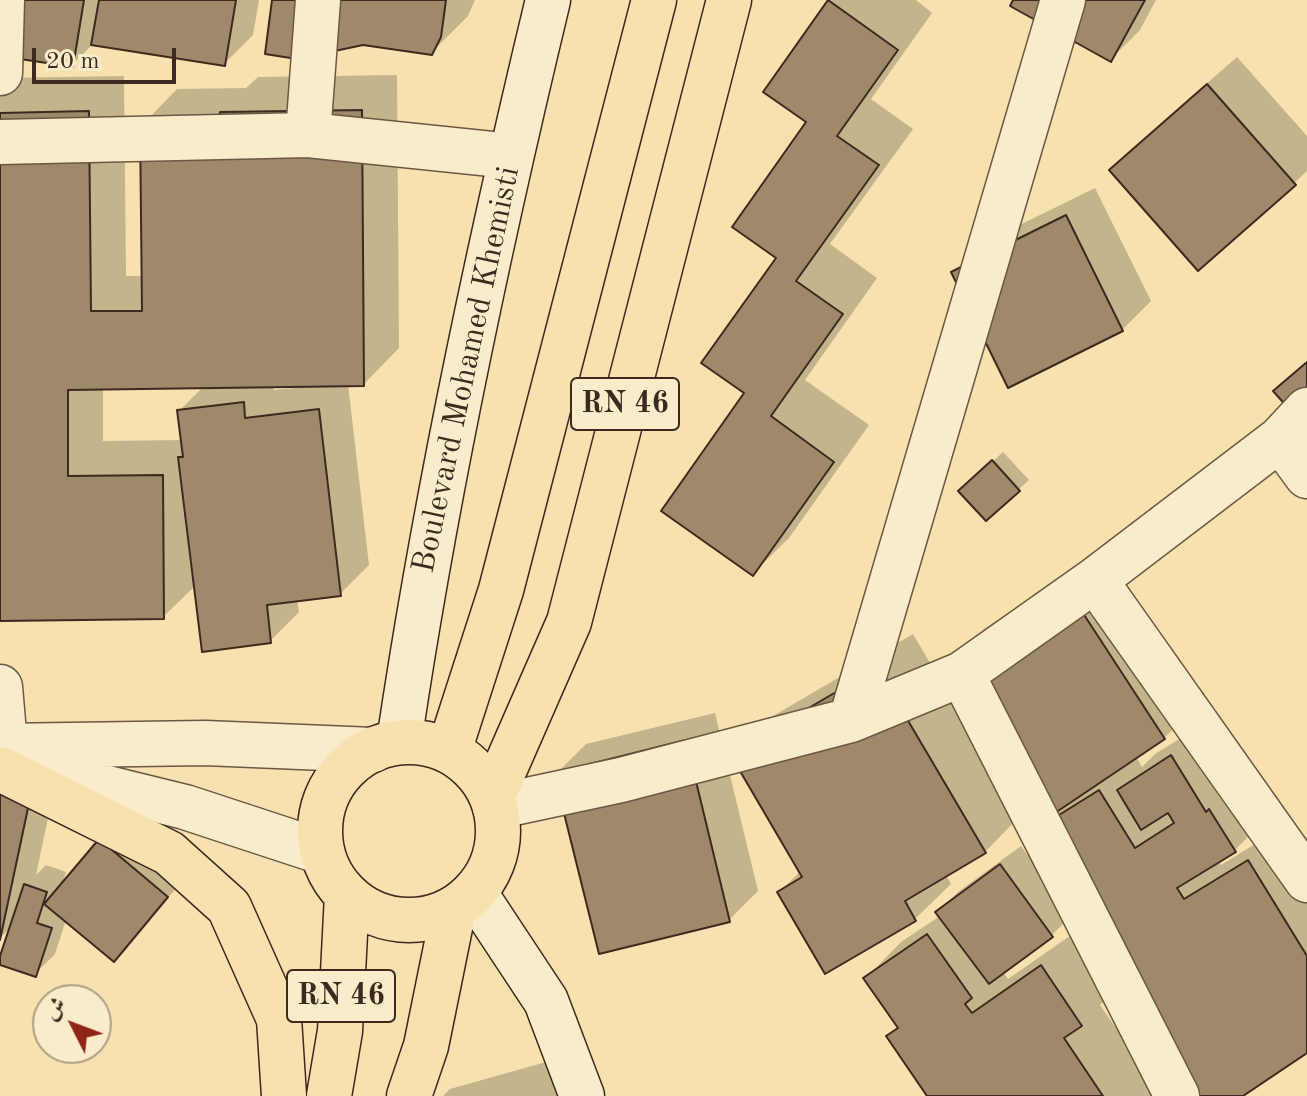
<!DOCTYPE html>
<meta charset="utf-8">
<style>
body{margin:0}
#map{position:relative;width:1307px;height:1096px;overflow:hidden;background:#f6e1af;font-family:"Old Standard TT",Amiri,serif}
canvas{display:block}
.north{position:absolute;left:32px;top:984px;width:80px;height:80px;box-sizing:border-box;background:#f9eccb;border:2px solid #ae9e87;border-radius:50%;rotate:312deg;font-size:22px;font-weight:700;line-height:32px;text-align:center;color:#3e2921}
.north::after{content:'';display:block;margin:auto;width:28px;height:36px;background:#8f2418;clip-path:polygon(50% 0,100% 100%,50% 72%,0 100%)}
.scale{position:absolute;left:32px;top:48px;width:144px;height:36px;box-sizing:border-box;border:4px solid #3e2921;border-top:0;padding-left:10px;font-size:24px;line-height:28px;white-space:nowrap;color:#3e2921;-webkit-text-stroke:6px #f9eccb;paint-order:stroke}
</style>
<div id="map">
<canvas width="1307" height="1096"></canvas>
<div class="north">ش</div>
<div class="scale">20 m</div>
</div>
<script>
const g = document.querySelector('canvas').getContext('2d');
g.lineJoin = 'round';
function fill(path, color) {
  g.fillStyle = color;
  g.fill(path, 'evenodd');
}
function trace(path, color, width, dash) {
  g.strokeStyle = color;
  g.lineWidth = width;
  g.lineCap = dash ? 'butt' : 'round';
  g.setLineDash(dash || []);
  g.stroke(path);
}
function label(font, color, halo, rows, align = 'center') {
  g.font = font + ' "Old Standard TT",serif';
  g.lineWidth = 6;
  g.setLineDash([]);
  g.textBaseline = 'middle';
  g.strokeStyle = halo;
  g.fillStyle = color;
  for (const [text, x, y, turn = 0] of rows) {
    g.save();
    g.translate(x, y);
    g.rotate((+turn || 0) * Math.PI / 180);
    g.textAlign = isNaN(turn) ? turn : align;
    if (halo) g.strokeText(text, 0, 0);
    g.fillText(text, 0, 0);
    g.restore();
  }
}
const shadow = new Path2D(`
 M 0,0 L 259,0 L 253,35 L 224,64 L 94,43 L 72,65 Z
 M 274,0 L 475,0 L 468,16 L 432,52 Z
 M 831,0 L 916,0 L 932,13 L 871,99 L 913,129 L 830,244 L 877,278 L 805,380 L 869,425 L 789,538 L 753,573 L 746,393 L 809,122 L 766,91 Z
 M 1016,0 L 1156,0 L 1140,30 L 1111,59 Z
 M 1237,57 L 1307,136 L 1307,171 L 1294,183 L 1112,170 L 1141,141 Z
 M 397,75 L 399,348 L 364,384 L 348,384 L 369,565 L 340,594 L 297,599 L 299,612 L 270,641 L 196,585 L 163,617 L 0,619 L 0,78 L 124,76 L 126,276 L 143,276 L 142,125 L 177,89 L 246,88 L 258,77 ZM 273,385 L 295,385 L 295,388 L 274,390 ZM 204,386 L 179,411 L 183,440 L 103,441 L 103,387 Z
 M 1095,188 L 1151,301 L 1122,330 L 954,272 L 983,243 Z
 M 1003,452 L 1029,480 L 986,519 L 961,491 Z
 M 1093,557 L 1193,709 L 1164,738 L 1136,756 L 1142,767 L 1155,754 L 1208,721 L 1270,815 L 1235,850 L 1218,861 L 1221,865 L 1284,826 L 1307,863 L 1307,1052 L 1239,1096 L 1200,1096 L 1045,825 L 1063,807 L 955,657 L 984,629 Z
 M 913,634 L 1020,816 L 985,852 L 946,875 L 951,884 L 915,919 L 779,892 L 801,871 L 733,754 L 768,719 Z
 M 715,713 L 758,891 L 729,920 L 557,773 L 586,744 Z
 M 59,766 L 36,875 L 46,865 L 66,872 L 61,888 L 100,840 L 187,876 L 114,959 L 66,920 L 55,954 L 35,974 L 0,963 L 12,926 L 0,938 L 0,778 Z
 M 1021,846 L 1072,915 L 1052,935 L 1003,972 L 1008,979 L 1077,931 L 1117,989 L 1100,1005 L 1163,1096 L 929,1096 L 888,1037 L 899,1026 L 866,978 L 901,942 L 940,916 L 938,912 L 958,892 Z
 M 553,1060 L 563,1096 L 443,1096 L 450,1089 Z`);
const building = new Path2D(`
 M 0,0 L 84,0 L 73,67 L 0,56 Z
 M 99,0 L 236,0 L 225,66 L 91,45 Z
 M 272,0 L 446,0 L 441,37 L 432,55 L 363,45 L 297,59 L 265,54 Z
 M 828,0 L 898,50 L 837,136 L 879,165 L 796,281 L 843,314 L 771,416 L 834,462 L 753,576 L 661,511 L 744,393 L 701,363 L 776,258 L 732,227 L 806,122 L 763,92 Z
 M 1013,0 L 1145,0 L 1111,62 L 1010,6 Z
 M 1207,84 L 1296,185 L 1198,271 L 1109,170 Z
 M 362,110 L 364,386 L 68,390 L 68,476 L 163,475 L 164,619 L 0,621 L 0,113 L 89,111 L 91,311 L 142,311 L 140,124 L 219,123 L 220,112 Z
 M 1066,215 L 1123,331 L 1008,388 L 951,272 Z
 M 1307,362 L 1307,429 L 1273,391 Z
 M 244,402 L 245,418 L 319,409 L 341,596 L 267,605 L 271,643 L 202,652 L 178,457 L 183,457 L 177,410 Z
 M 992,460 L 1020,491 L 986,521 L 958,491 Z
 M 1064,584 L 1165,739 L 1055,813 L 953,657 Z
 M 877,668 L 986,853 L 905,901 L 916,921 L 825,974 L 777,892 L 802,877 L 730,754 Z
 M 686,740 L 730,922 L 599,954 L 554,773 Z
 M 1171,755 L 1206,812 L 1209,809 L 1236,852 L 1177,888 L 1184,899 L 1248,860 L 1307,956 L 1307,1053 L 1243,1096 L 1198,1096 L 1043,825 L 1099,790 L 1135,848 L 1174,823 L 1168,813 L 1141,830 L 1117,790 Z
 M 0,788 L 31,794 L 0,940 Z
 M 99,839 L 168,897 L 114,962 L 44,904 Z
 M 1000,864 L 1053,937 L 989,984 L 935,912 Z
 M 24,884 L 47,892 L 37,923 L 52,928 L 36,977 L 0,965 L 0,956 Z
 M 927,934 L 972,998 L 965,1004 L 972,1013 L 1041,965 L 1082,1026 L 1064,1038 L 1103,1096 L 927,1096 L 886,1036 L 898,1028 L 863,978 Z`);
const minor = new Path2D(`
 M 0,73 L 2,0
 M 308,135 L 318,0
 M 0,142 L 308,135 L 511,156
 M 1280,439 L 1307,476
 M 1095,580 L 1307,880
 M 962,674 L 1177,1096
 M 0,687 L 5,745
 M 851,720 L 1063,0
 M 495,807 L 621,780 L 851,720 L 962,674 L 1095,580 L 1280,439 L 1307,410`);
const tertiary = new Path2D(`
 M 0,746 L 205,743 L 373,750
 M 10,764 L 185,807 L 322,852`);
const secondary = new Path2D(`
 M 399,742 C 436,492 489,245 548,0
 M 474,892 L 546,1001 L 582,1096`);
const primary = new Path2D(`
 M320 831a89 89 0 1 1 178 0a89 89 0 1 1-178 0Z
 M 449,751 L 501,590 L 654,0
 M 0,769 L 169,853 L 229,907 L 279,1019 L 284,1096
 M 492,798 L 569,622 L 729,0
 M 329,1096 L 340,1031 L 347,895
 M 409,1096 L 426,1046 L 454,908`);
const shields = [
 [625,404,108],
 [341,996,108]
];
const shieldNames = [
 ["RN 46",625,404],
 ["RN 46",341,996]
];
const streetNames = [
 ["Boulevard Mohamed Khemisti",467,370,-78]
];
fill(shadow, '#0003');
fill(building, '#9e896b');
trace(building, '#3e2921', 2);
trace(minor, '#6c5744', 47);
trace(tertiary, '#6c5744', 47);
trace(secondary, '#3e2921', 47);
trace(primary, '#3e2921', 47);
trace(minor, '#f9eccb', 44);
trace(tertiary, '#f9eccb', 44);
trace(secondary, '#f9eccb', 44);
trace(primary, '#f6e1af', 44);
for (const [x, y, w] of shields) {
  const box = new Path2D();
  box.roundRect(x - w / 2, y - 26, w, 52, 6);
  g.fillStyle = '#f9eccb';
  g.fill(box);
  trace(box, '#3e2921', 2);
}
label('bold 30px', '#3e2921', null, shieldNames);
label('32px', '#3e2921', '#f9eccb', streetNames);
</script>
